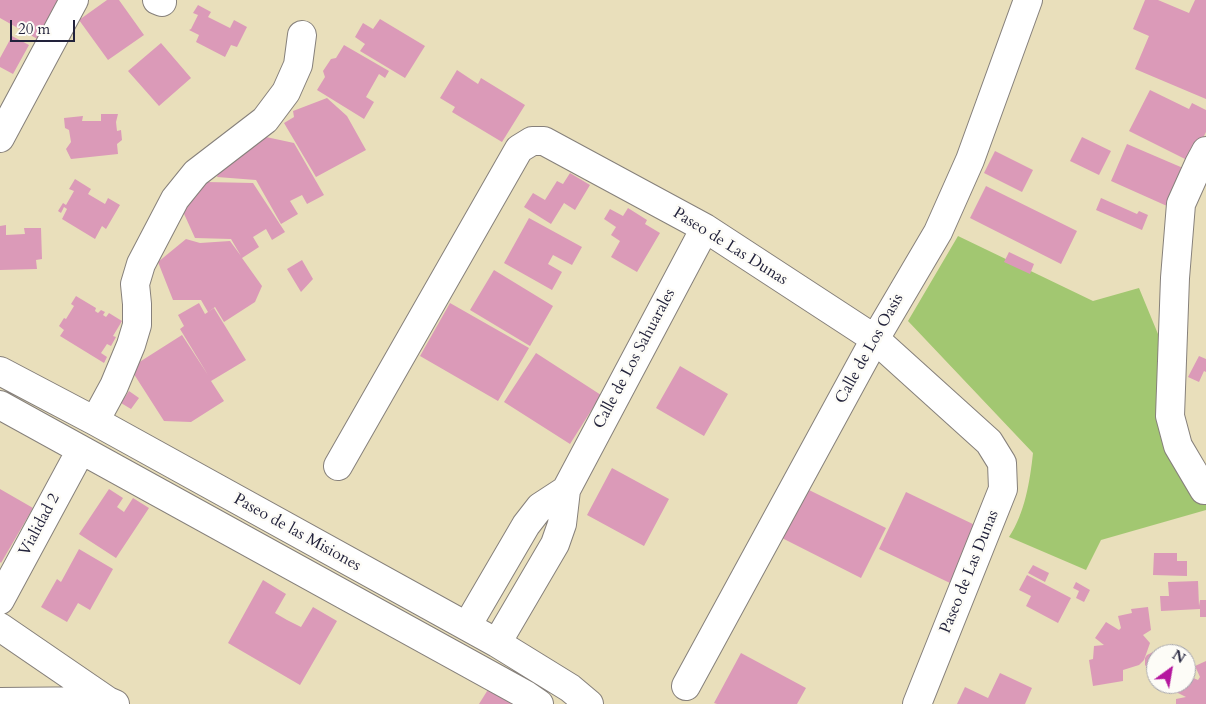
<!DOCTYPE html>
<style>
body{margin:0}
#map{position:relative;width:1206px;height:704px;overflow:hidden;background:#e9dfbb;font-family:Cardo,serif}
canvas{display:block}
.north{position:absolute;left:1146px;top:644px;width:50px;height:50px;box-sizing:border-box;background:#fdfcf7;border:1px solid #a5a5ac;border-radius:50%;rotate:32deg;font-size:14px;font-weight:700;line-height:20px;text-align:center;color:#22223b}
.north::after{content:'';display:block;margin:auto;width:18px;height:22px;background:#b5179e;clip-path:polygon(50% 0,100% 100%,50% 72%,0 100%)}
.scale{position:absolute;left:10px;top:20px;width:65px;height:22px;box-sizing:border-box;border:2px solid #22223b;border-top:0;padding-left:6px;font-size:15px;line-height:18px;white-space:nowrap;color:#22223b;-webkit-text-stroke:4px #fdfcf7;paint-order:stroke}
</style>
<div id="map">
<canvas width="1206" height="704"></canvas>
<div class="north">N</div>
<div class="scale">20 m</div>
</div>
<script>
const g = document.querySelector('canvas').getContext('2d');
g.lineJoin = 'round';
function fill(path, color) {
  g.fillStyle = color;
  g.fill(path, 'evenodd');
}
function trace(path, color, width, dash) {
  g.strokeStyle = color;
  g.lineWidth = width;
  g.lineCap = dash ? 'butt' : 'round';
  g.setLineDash(dash || []);
  g.stroke(path);
}
function label(font, color, halo, rows, align = 'center') {
  g.font = font + ' Cardo,serif';
  g.lineWidth = 5;
  g.setLineDash([]);
  g.textBaseline = 'middle';
  g.strokeStyle = halo;
  g.fillStyle = color;
  for (const [text, x, y, turn = 0] of rows) {
    g.save();
    g.translate(x, y);
    g.rotate((+turn || 0) * Math.PI / 180);
    g.textAlign = isNaN(turn) ? turn : align;
    if (halo) g.strokeText(text, 0, 0);
    g.fillText(text, 0, 0);
    g.restore();
  }
}
const green = new Path2D(`
 M 958,236 L 1093,301 L 1139,288 L 1165,351 L 1206,495 L 1206,510 L 1101,540 L 1086,570 L 1009,537 C 1025,513 1030,481 1033,453 L 908,321 Z`);
const building = new Path2D(`
 M 0,0 L 64,0 L 41,41 L 0,18 Z
 M 107,0 L 119,0 L 144,35 L 108,60 L 79,20 Z
 M 1145,0 L 1158,0 L 1189,13 L 1195,0 L 1206,0 L 1206,99 L 1135,69 L 1149,36 L 1133,29 Z
 M 198,5 L 211,12 L 208,17 L 230,28 L 234,20 L 247,27 L 237,47 L 231,45 L 225,57 L 196,42 L 199,35 L 189,30 L 191,29 L 198,15 L 193,13 Z
 M 380,19 L 425,46 L 405,78 L 360,51 L 365,44 L 355,37 L 363,23 L 373,29 Z
 M 12,36 L 29,45 L 13,74 L 0,67 L 0,58 Z
 M 161,43 L 191,78 L 159,106 L 128,71 Z
 M 344,45 L 389,71 L 385,78 L 379,74 L 366,97 L 374,102 L 364,119 L 317,90 L 325,77 L 323,71 L 331,59 L 336,58 Z
 M 457,70 L 478,84 L 481,78 L 525,105 L 502,142 L 452,112 L 455,107 L 440,98 Z
 M 1150,90 L 1189,109 L 1192,103 L 1206,110 L 1206,132 L 1191,162 L 1129,131 Z
 M 327,98 L 347,116 L 366,150 L 316,177 L 284,123 L 294,117 L 293,111 Z
 M 101,114 L 118,114 L 116,122 L 117,131 L 121,130 L 122,140 L 117,144 L 118,154 L 71,159 L 66,149 L 71,142 L 69,130 L 65,128 L 64,118 L 83,116 L 82,121 L 101,121 Z
 M 266,137 L 294,143 L 324,195 L 307,204 L 302,195 L 290,201 L 298,214 L 281,224 L 256,180 L 217,177 L 220,168 Z
 M 1082,137 L 1111,151 L 1099,175 L 1070,161 Z
 M 1127,144 L 1183,168 L 1167,206 L 1111,181 Z
 M 995,151 L 1033,170 L 1022,192 L 984,173 Z
 M 570,173 L 590,185 L 575,210 L 564,203 L 551,224 L 524,207 L 533,193 L 545,200 L 557,181 L 563,184 Z
 M 75,179 L 91,189 L 88,194 L 105,204 L 108,198 L 120,205 L 106,229 L 102,226 L 95,239 L 62,219 L 67,209 L 64,207 L 61,213 L 58,211 L 63,203 L 66,205 L 74,191 L 69,189 Z
 M 207,182 L 253,183 L 285,232 L 272,240 L 266,229 L 253,237 L 259,247 L 242,258 L 262,286 L 255,302 L 224,322 L 215,307 L 208,312 L 201,300 L 173,300 L 158,262 L 186,239 L 200,243 L 230,241 L 241,256 L 231,239 L 195,238 L 180,205 Z
 M 986,186 L 1077,231 L 1061,264 L 970,218 Z
 M 1101,198 L 1137,214 L 1139,211 L 1148,215 L 1142,230 L 1096,210 Z
 M 628,208 L 647,220 L 645,224 L 660,233 L 637,272 L 611,257 L 620,241 L 611,235 L 616,227 L 604,219 L 610,209 L 623,216 Z
 M 529,218 L 582,247 L 572,265 L 553,255 L 548,264 L 562,272 L 552,290 L 504,263 Z
 M 6,225 L 6,235 L 25,234 L 24,228 L 41,228 L 42,259 L 36,260 L 37,269 L 0,270 L 0,226 Z
 M 1009,252 L 1034,264 L 1030,274 L 1004,262 Z
 M 302,260 L 313,279 L 301,292 L 287,269 Z
 M 494,270 L 553,306 L 530,346 L 470,310 Z
 M 76,296 L 96,308 L 95,311 L 98,313 L 101,310 L 105,312 L 103,315 L 106,317 L 109,313 L 122,321 L 113,336 L 116,337 L 111,346 L 107,344 L 101,353 L 107,357 L 104,363 L 60,336 L 64,330 L 59,326 L 64,318 L 66,319 L 74,306 L 71,304 Z
 M 199,303 L 205,314 L 214,308 L 246,360 L 211,381 L 224,401 L 191,422 L 164,421 L 130,368 L 182,335 L 208,375 L 180,329 L 184,326 L 178,315 Z
 M 450,303 L 529,348 L 498,401 L 420,356 Z
 M 536,353 L 601,395 L 570,444 L 504,402 Z
 M 1199,356 L 1206,359 L 1206,372 L 1204,371 L 1199,382 L 1188,377 Z
 M 680,366 L 728,394 L 704,436 L 656,408 Z
 M 129,391 L 139,398 L 131,409 L 121,403 Z
 M 612,468 L 669,499 L 644,546 L 587,515 Z
 M 0,489 L 33,508 L 1,563 L 0,562 Z
 M 109,489 L 123,498 L 117,507 L 124,512 L 133,498 L 149,508 L 116,558 L 79,534 Z
 M 807,489 L 886,528 L 861,578 L 782,538 Z
 M 906,492 L 977,526 L 950,583 L 879,549 Z
 M 79,549 L 113,569 L 90,610 L 78,603 L 67,622 L 41,607 L 57,579 L 61,582 Z
 M 1154,553 L 1177,553 L 1177,561 L 1187,561 L 1187,576 L 1153,575 Z
 M 1033,565 L 1049,573 L 1045,582 L 1028,573 Z
 M 1027,575 L 1071,598 L 1058,623 L 1026,606 L 1031,596 L 1019,590 Z
 M 263,580 L 286,594 L 275,613 L 287,620 L 301,627 L 313,607 L 337,621 L 300,685 L 228,643 Z
 M 1198,581 L 1199,606 L 1200,600 L 1206,600 L 1206,617 L 1200,617 L 1200,609 L 1161,611 L 1160,596 L 1169,596 L 1168,582 Z
 M 1076,582 L 1090,590 L 1084,602 L 1076,598 L 1079,591 L 1073,588 Z
 M 1148,607 L 1151,630 L 1143,635 L 1150,643 L 1144,660 L 1139,665 L 1123,670 L 1123,681 L 1093,686 L 1089,660 L 1093,659 L 1094,646 L 1104,645 L 1095,638 L 1106,622 L 1119,630 L 1121,628 L 1118,616 L 1132,613 L 1131,609 Z
 M 1153,652 L 1156,652 L 1156,672 L 1150,671 L 1145,665 L 1145,658 L 1147,655 Z
 M 741,653 L 806,688 L 797,704 L 717,704 L 714,703 Z
 M 1206,661 L 1206,704 L 1176,704 L 1176,699 L 1186,697 L 1176,692 L 1179,684 L 1186,684 L 1186,675 L 1198,680 L 1200,677 L 1195,666 Z
 M 1000,673 L 1032,688 L 1025,704 L 957,704 L 965,687 L 988,698 Z
 M 489,688 L 516,704 L 479,704 Z`);
const minor = new Path2D(`
 M 157,0 L 162,2
 M 0,138 L 74,0
 M 1206,151 L 1199,164 L 1181,204 L 1175,278 L 1170,416 L 1178,446 L 1204,490 L 1206,490
 M 0,371 L 95,421 L 497,643 L 570,688 L 589,704
 M 0,405 L 526,695 L 539,704
 M 95,421 L 114,386 L 131,345 L 137,325 L 137,304 L 135,284 L 141,264 L 175,199 L 196,173 L 265,120 L 286,92 L 298,65 L 302,35
 M 338,466 L 519,149 L 532,141 L 544,141 L 705,228 L 875,339 L 989,442 L 1002,463 L 1003,489 L 917,704
 M 0,600 L 81,450
 M 467,626 L 526,525 L 540,507 L 566,490
 M 0,627 L 108,701 L 115,704
 M 497,643 L 555,544 L 562,524 L 566,490 L 705,228
 M 686,686 L 875,339 L 938,232 L 970,160 L 1028,0
 M 0,702 L 108,701`);
const streetNames = [
 ["Paseo de Las Dunas",730,247,32],
 ["Calle de Los Oasis",870,349,-61],
 ["Calle de Los Sahuarales",635,359,-62],
 ["Vialidad 2",40,525,-62],
 ["Paseo de las Misiones",297,533,29],
 ["Paseo de Las Dunas",970,572,-68]
];
fill(green, '#a2c771');
fill(building, '#db9ab8');
trace(minor, '#86807b', 30);
trace(minor, '#fff', 28);
label('16px', '#22223b', '#fdfcf7', streetNames);
</script>
